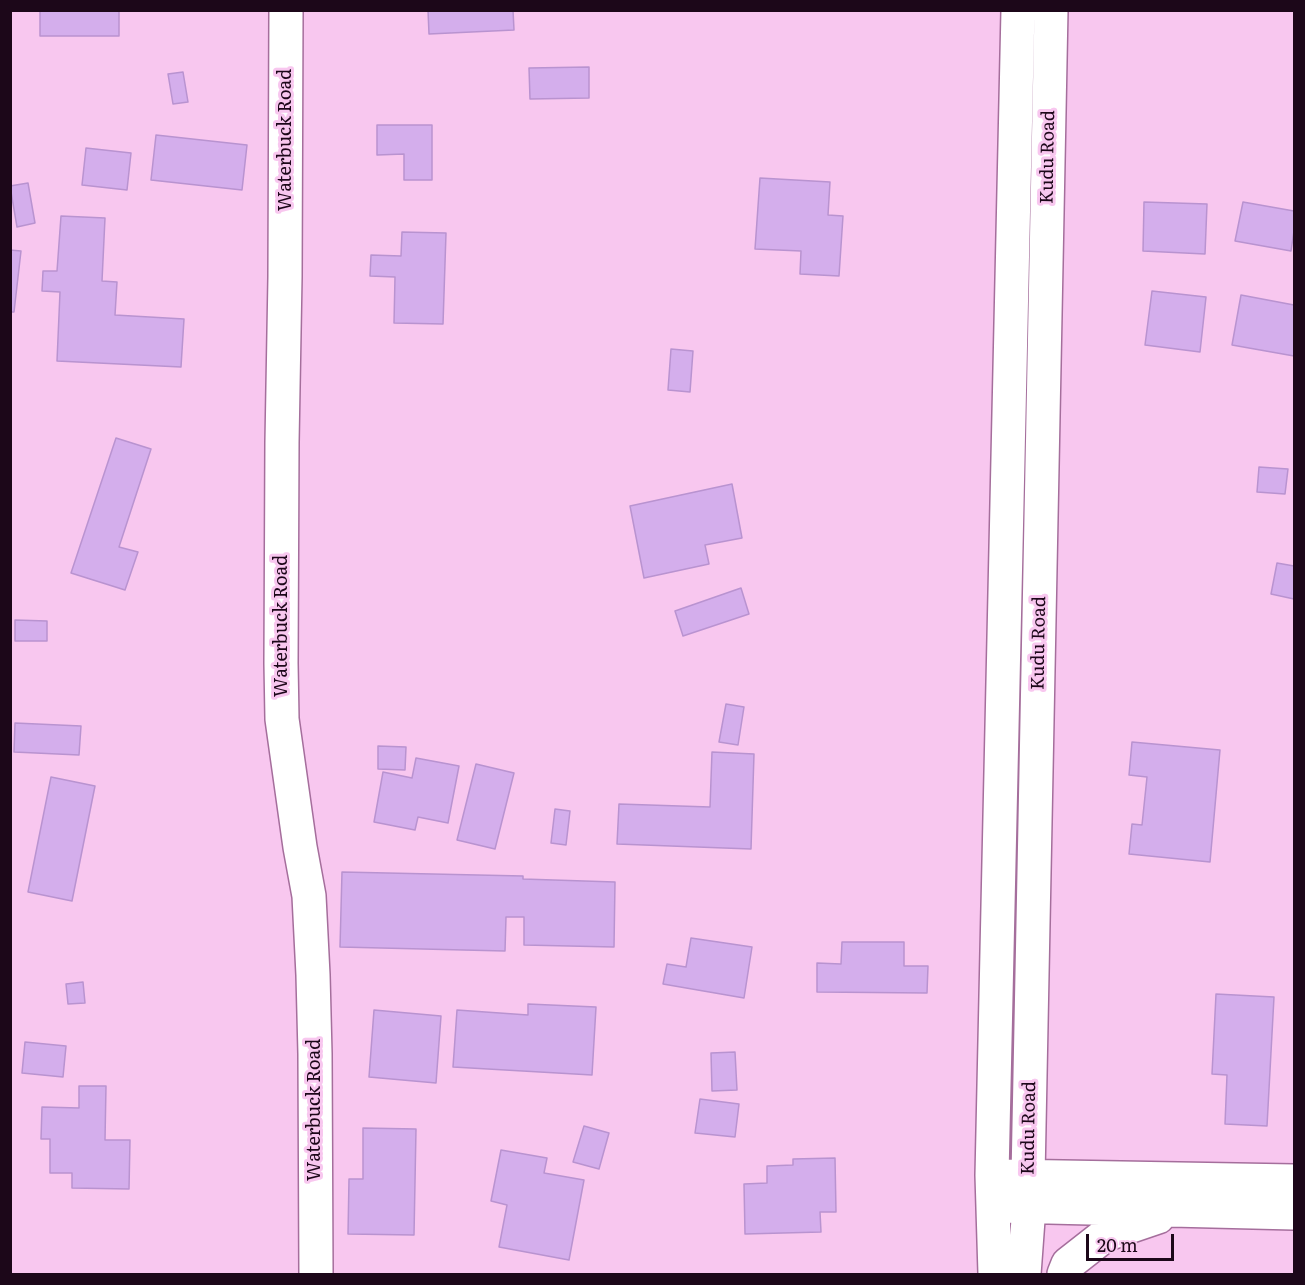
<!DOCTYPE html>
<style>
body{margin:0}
#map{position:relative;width:1305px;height:1285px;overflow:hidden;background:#f8c7ef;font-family:Literata,serif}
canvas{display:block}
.frame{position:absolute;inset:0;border:12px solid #1c0719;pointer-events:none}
.scale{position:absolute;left:1086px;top:1234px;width:88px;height:27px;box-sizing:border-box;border:3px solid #1c0719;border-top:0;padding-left:8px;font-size:18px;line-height:21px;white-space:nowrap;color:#1c0719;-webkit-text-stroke:4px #f8c7ef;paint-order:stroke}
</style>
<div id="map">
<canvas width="1305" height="1285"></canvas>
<div class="frame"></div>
<div class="scale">20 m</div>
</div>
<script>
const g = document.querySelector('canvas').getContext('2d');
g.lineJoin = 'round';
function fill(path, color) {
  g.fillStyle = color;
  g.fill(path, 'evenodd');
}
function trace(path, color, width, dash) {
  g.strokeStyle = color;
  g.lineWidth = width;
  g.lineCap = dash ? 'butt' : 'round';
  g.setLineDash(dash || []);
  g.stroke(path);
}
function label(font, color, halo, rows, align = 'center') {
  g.font = font + ' Literata,serif';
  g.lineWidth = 6;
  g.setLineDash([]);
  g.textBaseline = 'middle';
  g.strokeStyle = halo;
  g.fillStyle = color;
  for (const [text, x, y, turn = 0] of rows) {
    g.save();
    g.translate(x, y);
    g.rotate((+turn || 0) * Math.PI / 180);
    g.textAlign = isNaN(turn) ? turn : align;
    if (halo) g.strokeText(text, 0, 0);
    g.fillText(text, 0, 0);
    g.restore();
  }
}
const building = new Path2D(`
 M 40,10 L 119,10 L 119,36 L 40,36 Z
 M 428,10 L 513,10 L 514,30 L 429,34 Z
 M 589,67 L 589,98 L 530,99 L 529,68 Z
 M 183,72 L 188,102 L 173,104 L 168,74 Z
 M 377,125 L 432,125 L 432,180 L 404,180 L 404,154 L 377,155 Z
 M 156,135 L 247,145 L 242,190 L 151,180 Z
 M 86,148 L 131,153 L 127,190 L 82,185 Z
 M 760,178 L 830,182 L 828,215 L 843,216 L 839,276 L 800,274 L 801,251 L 755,249 Z
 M 28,183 L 35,223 L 17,227 L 10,186 Z
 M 1144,202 L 1207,204 L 1205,254 L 1143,251 Z
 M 1243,202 L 1294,211 L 1294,231 L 1291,251 L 1235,241 Z
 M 61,216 L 105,218 L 102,281 L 117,282 L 115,315 L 184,319 L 181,367 L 57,361 L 60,292 L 42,291 L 43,271 L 57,271 Z
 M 402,232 L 446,233 L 443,324 L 394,323 L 395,277 L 370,276 L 371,255 L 401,256 Z
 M 10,250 L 21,251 L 14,312 L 10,312 Z
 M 1152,291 L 1206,297 L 1200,352 L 1145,345 Z
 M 1241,295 L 1294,305 L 1294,356 L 1232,345 Z
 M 671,349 L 693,351 L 690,392 L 668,390 Z
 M 116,438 L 151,449 L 119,547 L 138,552 L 125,590 L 71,573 Z
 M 1259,467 L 1288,469 L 1285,494 L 1257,492 Z
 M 732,484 L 742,538 L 705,545 L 709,564 L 644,578 L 630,506 Z
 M 1277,563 L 1294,566 L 1294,599 L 1271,594 Z
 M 741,588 L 749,614 L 683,636 L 675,611 Z
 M 15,620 L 47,621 L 47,641 L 15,641 Z
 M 726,704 L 744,707 L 738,745 L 719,742 Z
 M 15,723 L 81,726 L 79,755 L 14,752 Z
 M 1132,742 L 1220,750 L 1210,862 L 1129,854 L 1132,824 L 1142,825 L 1147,777 L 1129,775 Z
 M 378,746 L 406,747 L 405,770 L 378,769 Z
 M 712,752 L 754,754 L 751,849 L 617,844 L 619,804 L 710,807 Z
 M 416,758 L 459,766 L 448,823 L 418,817 L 415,830 L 374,822 L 383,772 L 412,778 Z
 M 476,764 L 514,773 L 495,849 L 457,840 Z
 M 51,777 L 95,786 L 72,901 L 28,892 Z
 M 555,809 L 570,811 L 566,845 L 551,843 Z
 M 342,872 L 523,876 L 523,879 L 615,882 L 614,947 L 524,945 L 524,917 L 506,917 L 505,951 L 340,947 Z
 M 691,938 L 752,947 L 744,998 L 663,984 L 667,964 L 686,967 Z
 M 842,942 L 904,942 L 904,966 L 928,966 L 927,993 L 817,992 L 817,963 L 841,964 Z
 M 83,982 L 85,1003 L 68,1004 L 66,984 Z
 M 1216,994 L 1274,997 L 1267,1126 L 1225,1124 L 1227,1075 L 1212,1074 Z
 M 528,1004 L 596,1007 L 592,1075 L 453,1067 L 457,1010 L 528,1015 Z
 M 374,1010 L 441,1016 L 436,1083 L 369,1077 Z
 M 25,1042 L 66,1046 L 63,1077 L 22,1073 Z
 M 735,1052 L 737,1090 L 712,1091 L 711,1053 Z
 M 79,1086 L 106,1086 L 105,1140 L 130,1140 L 129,1189 L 72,1188 L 72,1173 L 50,1173 L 50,1139 L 41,1139 L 42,1107 L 79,1108 Z
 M 700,1099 L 739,1104 L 735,1137 L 695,1133 Z
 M 584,1126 L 609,1133 L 599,1169 L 573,1162 Z
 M 363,1128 L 416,1129 L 414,1235 L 348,1234 L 349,1179 L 363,1179 Z
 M 501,1150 L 547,1158 L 544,1173 L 584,1180 L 569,1260 L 499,1247 L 507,1205 L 491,1201 Z
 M 835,1158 L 836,1212 L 820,1212 L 821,1232 L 745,1234 L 744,1184 L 767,1183 L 767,1166 L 793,1165 L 793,1159 Z`);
const minor = new Path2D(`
 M 286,10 L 285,277 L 282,442 L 281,663 L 282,719 L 300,847 L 309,896 L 313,975 L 315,1054 L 316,1274`);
const secondary = new Path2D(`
 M 1005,1176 L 1294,1181
 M 1008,1206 L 1294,1213
 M 995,1274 L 992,1175 L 1018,10
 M 1024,1274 L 1029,1206 L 1028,1176 L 1051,10
 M 1064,1274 L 1068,1264 L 1105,1235 L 1158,1217`);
const streetNames = [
 ["Waterbuck Road",286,140,-90],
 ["Kudu Road",1048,157,-89],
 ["Waterbuck Road",282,626,-90],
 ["Kudu Road",1039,643,-89],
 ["Waterbuck Road",315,1110,-90],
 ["Kudu Road",1029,1128,-89]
];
fill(building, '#d4aeec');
trace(building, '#b993d0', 1.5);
trace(minor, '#a56e9c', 36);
trace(secondary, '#a56e9c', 36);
trace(minor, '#fff', 33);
trace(secondary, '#fff', 33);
label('18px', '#1c0719', '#f8c7ef', streetNames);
</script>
